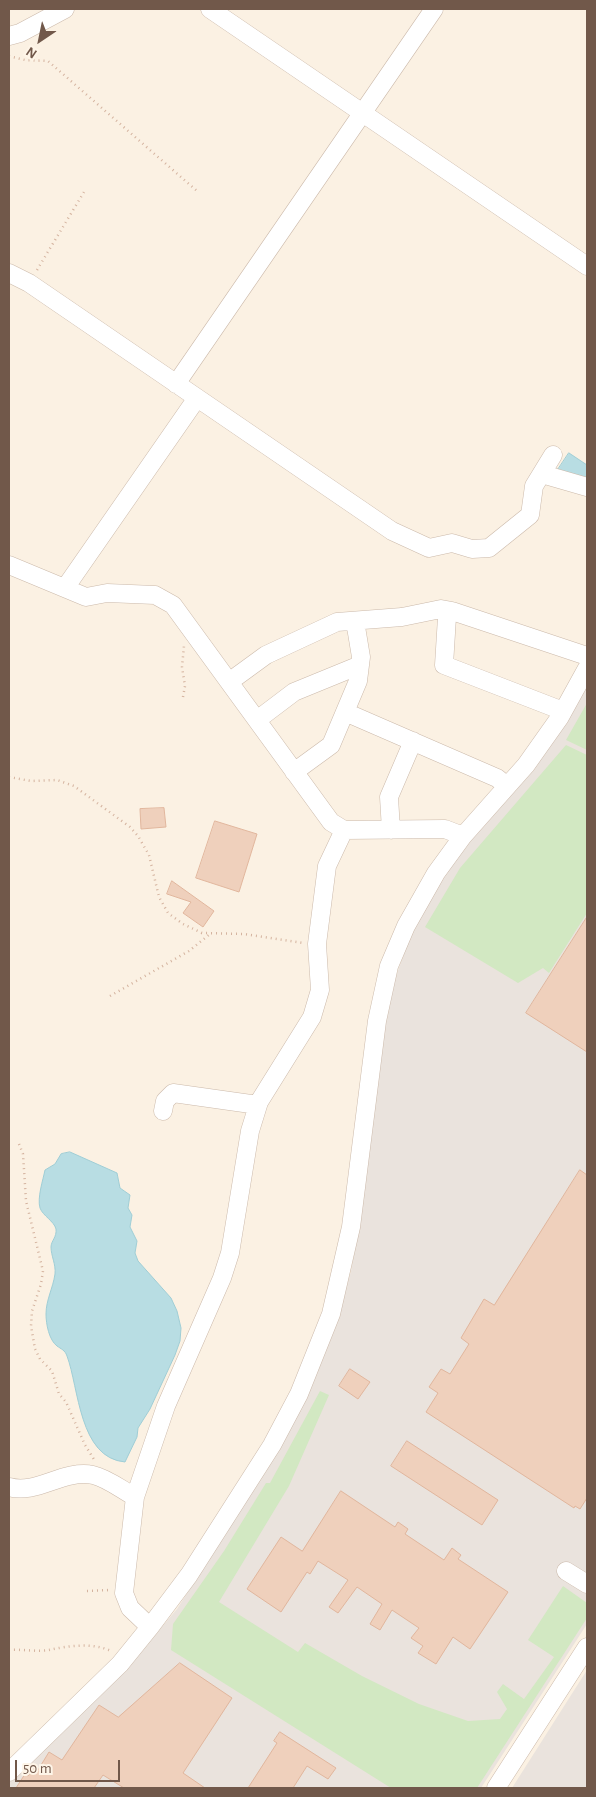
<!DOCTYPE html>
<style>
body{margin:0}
#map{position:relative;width:596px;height:1797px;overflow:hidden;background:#fbf1e3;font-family:"Alegreya Sans",sans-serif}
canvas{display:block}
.frame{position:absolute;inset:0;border:10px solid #71584a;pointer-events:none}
.north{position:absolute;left:15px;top:15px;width:50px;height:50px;-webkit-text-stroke:4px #fef5e8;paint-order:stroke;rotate:214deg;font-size:14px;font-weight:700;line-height:20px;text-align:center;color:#71584a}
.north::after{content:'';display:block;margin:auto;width:18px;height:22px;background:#71584a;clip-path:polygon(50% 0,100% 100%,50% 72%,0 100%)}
.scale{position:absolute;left:15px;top:1760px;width:105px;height:22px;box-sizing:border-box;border:2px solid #71584a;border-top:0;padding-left:6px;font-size:15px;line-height:18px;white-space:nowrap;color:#71584a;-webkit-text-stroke:4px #fef5e8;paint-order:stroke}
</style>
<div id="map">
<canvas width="596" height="1797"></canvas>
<div class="frame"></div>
<div class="north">N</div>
<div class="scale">50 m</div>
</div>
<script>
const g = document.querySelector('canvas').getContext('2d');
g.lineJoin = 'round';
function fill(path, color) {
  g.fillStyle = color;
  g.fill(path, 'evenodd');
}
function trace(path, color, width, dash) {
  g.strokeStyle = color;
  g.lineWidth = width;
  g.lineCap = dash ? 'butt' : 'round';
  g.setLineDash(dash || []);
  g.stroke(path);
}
const industrial = new Path2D(`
 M 587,683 L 587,1624 L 481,1788 L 9,1788 L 9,1782 L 133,1661 L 177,1609 L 272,1461 L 299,1413 L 337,1320 L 351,1271 L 359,1226 L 383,1032 L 392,987 L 409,940 L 425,906 L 450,865 Z
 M 587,1670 L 587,1788 L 512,1788 Z`);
const green = new Path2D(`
 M 587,703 L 587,750 L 566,740 Z
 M 566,745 L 587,755 L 587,913 L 549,973 L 543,968 L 518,983 L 425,927 L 460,868 Z
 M 320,1391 L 329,1395 L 289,1486 L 219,1602 L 298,1652 L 305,1643 L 362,1676 L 419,1704 L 468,1721 L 500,1719 L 507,1709 L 497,1692 L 503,1684 L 524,1699 L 554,1657 L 528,1640 L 563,1586 L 587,1603 L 587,1618 L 477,1788 L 391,1788 L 171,1650 L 173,1624 L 224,1551 L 266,1483 L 270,1483 Z`);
const water = new Path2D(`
 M 569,453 L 587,465 L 587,480 L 557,471 Z
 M 70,1152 L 117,1173 L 120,1188 L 130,1195 L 128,1208 L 132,1215 L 130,1227 L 137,1241 L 135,1253 L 138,1261 L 171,1298 L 177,1311 L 181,1328 L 180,1341 L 175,1355 L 150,1409 L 138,1428 L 137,1437 L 125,1462 C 79,1458 79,1388 67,1356 C 65,1350 61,1349 57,1346 C 49,1340 46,1324 46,1314 C 46,1300 53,1288 55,1274 C 56,1264 51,1256 51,1247 C 51,1241 57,1237 56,1229 C 54,1221 43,1216 40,1208 C 37,1198 43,1180 45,1170 L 55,1164 L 61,1154 Z`);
const building = new Path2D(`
 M 164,808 L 166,827 L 141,829 L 140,809 Z
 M 215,821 L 257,834 L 239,892 L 196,878 Z
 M 172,881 L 214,911 L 203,927 L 183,913 L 191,902 L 167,894 Z
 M 587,917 L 587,1052 L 526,1013 Z
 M 580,1170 L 587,1175 L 587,1498 L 580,1509 L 575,1506 L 574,1508 L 426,1412 L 438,1393 L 429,1387 L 441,1369 L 450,1374 L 469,1344 L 461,1338 L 484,1299 L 494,1305 Z
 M 350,1369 L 370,1382 L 358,1399 L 339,1386 Z
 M 407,1441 L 498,1500 L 482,1525 L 391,1466 Z
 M 341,1491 L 395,1527 L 398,1522 L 408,1529 L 405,1534 L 444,1560 L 452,1548 L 461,1555 L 458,1559 L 508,1592 L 470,1649 L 453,1637 L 436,1664 L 418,1653 L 423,1646 L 411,1638 L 419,1628 L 392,1610 L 380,1630 L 370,1624 L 382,1604 L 357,1587 L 338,1613 L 329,1607 L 348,1580 L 318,1561 L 310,1574 L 307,1572 L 281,1612 L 247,1589 L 281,1537 L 302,1551 Z
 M 180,1663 L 232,1698 L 183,1773 L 205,1788 L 124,1788 L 103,1775 L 94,1788 L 16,1788 L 25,1774 L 28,1776 L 34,1767 L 38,1770 L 49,1752 L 62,1760 L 99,1705 L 118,1717 Z
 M 280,1732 L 336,1768 L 328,1779 L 307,1766 L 293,1788 L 248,1788 L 277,1743 L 274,1741 Z`);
const path = new Path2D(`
 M 9,56 L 25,60 L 48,61 L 197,191
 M 37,270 L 84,192
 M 183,697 L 185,686 L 182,667 L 184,646
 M 9,777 L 31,781 L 57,780 L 74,786 L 130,827 L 138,836 L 149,855 L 159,897 L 168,913 L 183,924 L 202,933 L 244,934 L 303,943
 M 110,996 L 189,951 L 210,934
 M 19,1144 L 23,1154 L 26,1201 L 43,1271 L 41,1284 L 32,1311 L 31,1326 L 35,1349 L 40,1359 L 52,1371 L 59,1394 L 66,1402 L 85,1445 L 95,1461
 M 87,1591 L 110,1590
 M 9,1650 C 22,1649 37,1652 49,1650 C 68,1646 92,1642 111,1651`);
const minor = new Path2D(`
 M 210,9 L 587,266
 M 9,36 L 20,33 L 65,9
 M 9,273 L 29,283 L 392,531 L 429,548 L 452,543 L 472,549 L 489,548 L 530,515 L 534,486 L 553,455
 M 176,384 L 434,9
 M 542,474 L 587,487
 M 9,565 L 86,597 L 107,593 L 155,595 L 173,605 L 331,822 L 344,830 L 445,829 L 463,836
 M 65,588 L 197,398
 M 447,617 L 444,665 L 563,711
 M 229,682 L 266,655 L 337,622 L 402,617 L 441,609 L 452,611 L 587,656
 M 345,712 L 497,778 L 507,786
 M 257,720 L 294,692 L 360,665
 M 294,772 L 331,745 L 358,681 L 361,657 L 355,621
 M 391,830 L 389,797 L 413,741
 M 163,1111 L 165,1101 L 173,1093 L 258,1105
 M 9,1487 C 37,1495 63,1469 93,1475 C 107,1478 122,1490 135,1497
 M 566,1571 L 587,1584
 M 150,1627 L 130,1608 L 124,1593 L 135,1497 L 166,1406 L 222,1278 L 230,1253 L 250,1131 L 259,1102 L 312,1017 L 320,990 L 317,944 L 327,866 L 344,830
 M 9,1772 L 120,1664 L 150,1627 L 189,1575 L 272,1445 L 299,1394 L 331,1314 L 351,1227 L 377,1021 L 389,966 L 406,926 L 436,873 L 463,836 L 526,765 L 560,717 L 587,668
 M 496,1788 L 587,1647`);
fill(industrial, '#eae3dd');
fill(green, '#d2e8c2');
fill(water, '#b8dde3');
trace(water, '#9fcdd5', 1);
fill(building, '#efd0bc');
trace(building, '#e1b69d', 1);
trace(minor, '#cbb9aa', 19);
trace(path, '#d4b39f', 2.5, [1, 4]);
trace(minor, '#fff', 18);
</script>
